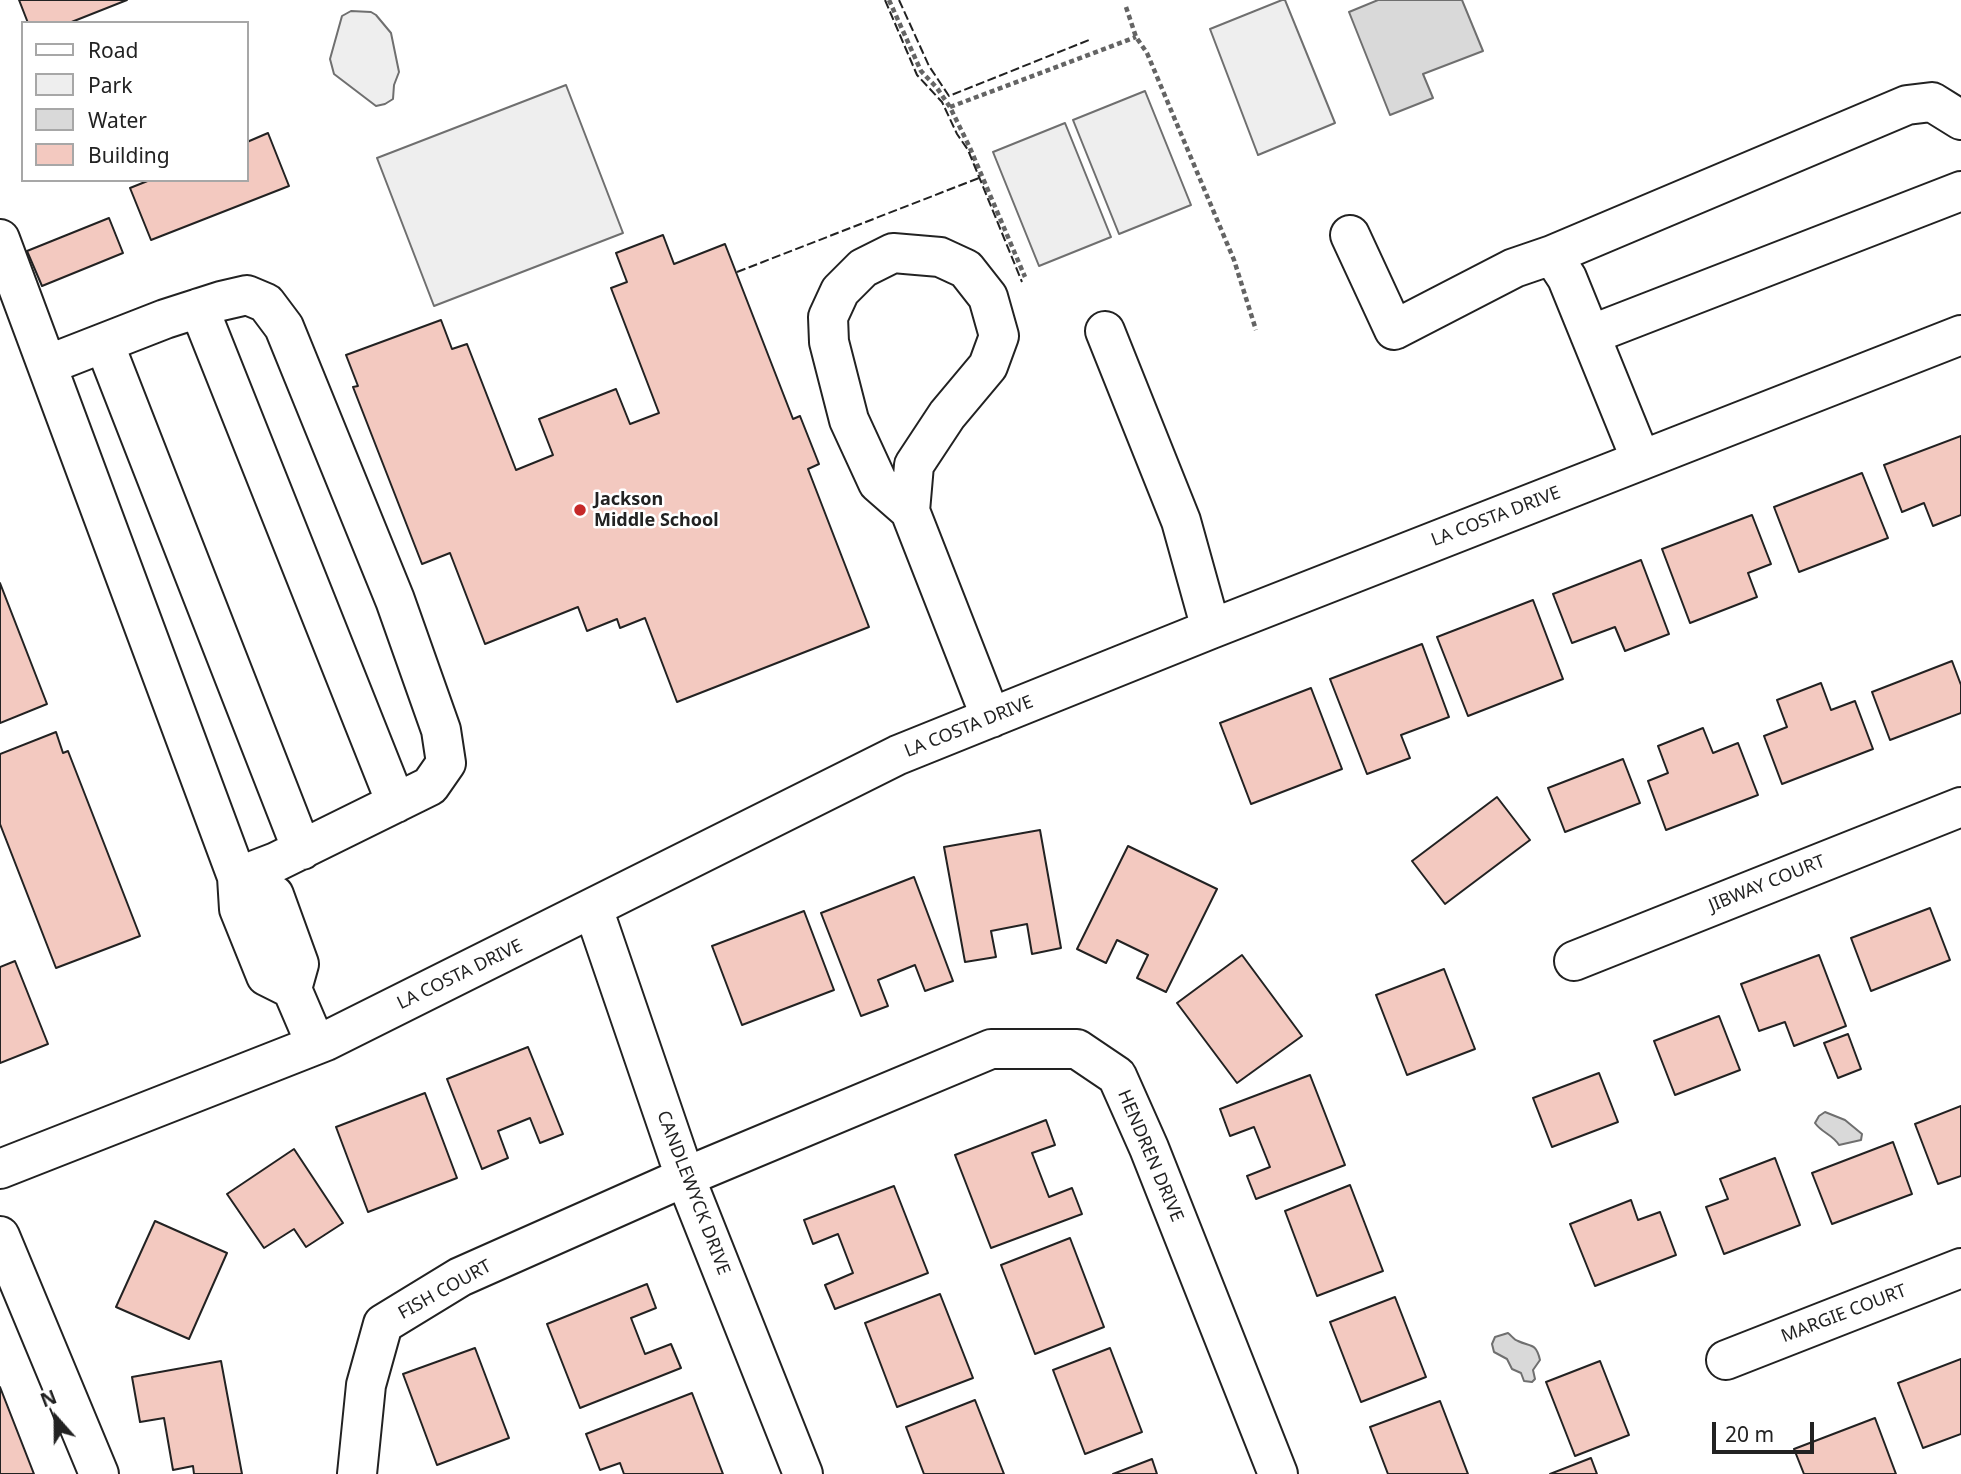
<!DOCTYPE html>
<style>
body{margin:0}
#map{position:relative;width:1961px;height:1474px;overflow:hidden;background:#fff;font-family:"Noto Sans",sans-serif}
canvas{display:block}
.legend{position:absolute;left:21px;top:21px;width:228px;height:161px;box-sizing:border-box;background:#fff;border:2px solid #a7a7a7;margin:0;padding:9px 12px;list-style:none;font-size:21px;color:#222}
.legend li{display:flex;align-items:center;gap:14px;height:35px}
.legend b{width:35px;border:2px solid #a7a7a7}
.north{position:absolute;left:21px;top:1383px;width:70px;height:70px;-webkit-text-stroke:5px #fff;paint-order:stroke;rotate:339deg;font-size:19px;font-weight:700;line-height:28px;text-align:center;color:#222}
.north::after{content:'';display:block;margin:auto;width:24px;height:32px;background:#222;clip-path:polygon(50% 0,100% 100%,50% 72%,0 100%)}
.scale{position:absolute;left:1712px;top:1422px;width:102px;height:32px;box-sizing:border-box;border:4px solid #222;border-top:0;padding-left:9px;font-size:21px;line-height:24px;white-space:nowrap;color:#222;-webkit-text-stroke:5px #fff;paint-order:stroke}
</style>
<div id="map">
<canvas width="1961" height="1474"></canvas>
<ul class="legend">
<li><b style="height:9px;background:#fff"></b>Road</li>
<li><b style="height:19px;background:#eee"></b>Park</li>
<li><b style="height:19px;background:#d9d9d9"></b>Water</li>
<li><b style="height:19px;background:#f3c9c0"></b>Building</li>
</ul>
<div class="north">N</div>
<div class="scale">20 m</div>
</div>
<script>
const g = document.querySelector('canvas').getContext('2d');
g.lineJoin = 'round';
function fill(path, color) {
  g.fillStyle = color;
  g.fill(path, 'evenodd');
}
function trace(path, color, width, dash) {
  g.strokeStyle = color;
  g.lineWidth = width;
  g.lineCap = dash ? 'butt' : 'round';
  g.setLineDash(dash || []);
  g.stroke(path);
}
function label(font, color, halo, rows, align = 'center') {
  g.font = font + ' "Noto Sans",sans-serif';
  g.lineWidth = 5;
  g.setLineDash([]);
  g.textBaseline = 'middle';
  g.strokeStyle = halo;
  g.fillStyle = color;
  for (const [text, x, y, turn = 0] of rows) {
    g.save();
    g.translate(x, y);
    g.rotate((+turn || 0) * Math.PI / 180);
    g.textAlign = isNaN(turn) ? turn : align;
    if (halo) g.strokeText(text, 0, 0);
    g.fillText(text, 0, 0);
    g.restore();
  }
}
const green = new Path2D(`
 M 1282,0 L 1285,0 L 1335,123 L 1258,155 L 1210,29 Z
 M 351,11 L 371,12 L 376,15 L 391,33 L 399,72 L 394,85 L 393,99 L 385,104 L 376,106 L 334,74 L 330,59 L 342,16 Z
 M 566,85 L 623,233 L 434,306 L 377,158 Z
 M 1145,91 L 1191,205 L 1119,234 L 1073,120 Z
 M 1065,123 L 1111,237 L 1039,266 L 993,152 Z`);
const water = new Path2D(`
 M 1378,0 L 1462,0 L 1483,51 L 1423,74 L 1433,98 L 1390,115 L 1349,12 Z
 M 1825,1112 L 1845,1120 L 1862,1134 L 1861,1140 L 1839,1145 C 1832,1134 1822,1133 1815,1123 L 1819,1116 Z
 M 1508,1333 C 1512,1336 1514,1340 1518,1341 C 1530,1347 1536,1342 1540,1360 L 1533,1370 L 1535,1379 L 1532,1382 L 1524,1381 L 1521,1373 L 1512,1369 L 1507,1359 L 1494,1352 L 1492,1344 L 1495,1337 Z`);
const building = new Path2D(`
 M 19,0 L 127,0 L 69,23 L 28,23 Z
 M 268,133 L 289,186 L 151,240 L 130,188 L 150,180 L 247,180 L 247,142 Z
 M 109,218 L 123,253 L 42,286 L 27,251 Z
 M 663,235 L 674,264 L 725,244 L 793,419 L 800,416 L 819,464 L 808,469 L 869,627 L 677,702 L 645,618 L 620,628 L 617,619 L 587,631 L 578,607 L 485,644 L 450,553 L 422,564 L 353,387 L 358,386 L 346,355 L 441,320 L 452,349 L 467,344 L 516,470 L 553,455 L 539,419 L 616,389 L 630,424 L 659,413 L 611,288 L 627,282 L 616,253 Z
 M 1961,436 L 1961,515 L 1933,526 L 1924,503 L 1902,512 L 1884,465 Z
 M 1862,473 L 1888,538 L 1799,572 L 1774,507 Z
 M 1752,515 L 1771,564 L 1748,573 L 1757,597 L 1690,623 L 1662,549 Z
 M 1641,560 L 1669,634 L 1625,651 L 1615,627 L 1572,643 L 1553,594 Z
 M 0,583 L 47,704 L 0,723 Z
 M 1533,600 L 1563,679 L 1468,716 L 1437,637 Z
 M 1422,644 L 1449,717 L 1401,735 L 1410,758 L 1367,774 L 1330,679 Z
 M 1952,661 L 1961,685 L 1961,713 L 1890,740 L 1872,692 Z
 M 1821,683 L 1831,710 L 1855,701 L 1873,749 L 1782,784 L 1764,736 L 1787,727 L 1777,700 Z
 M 1311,688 L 1342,769 L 1251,804 L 1220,723 Z
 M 1703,728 L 1713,753 L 1738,743 L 1758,795 L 1666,830 L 1648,781 L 1668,773 L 1658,746 Z
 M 56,732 L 63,753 L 68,751 L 140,936 L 56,968 L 0,824 L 0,754 Z
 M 1623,759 L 1640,803 L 1565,832 L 1548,788 Z
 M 1497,797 L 1530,840 L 1445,904 L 1412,861 Z
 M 1040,830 L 1061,948 L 1032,954 L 1027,924 L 991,931 L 996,957 L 965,962 L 944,847 Z
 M 1128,846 L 1217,889 L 1166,992 L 1137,978 L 1148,955 L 1117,940 L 1106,963 L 1077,949 Z
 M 914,877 L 953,981 L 925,991 L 915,965 L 878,980 L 888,1006 L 861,1016 L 821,913 Z
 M 1930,908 L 1950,960 L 1871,991 L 1851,938 Z
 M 804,911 L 834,990 L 742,1025 L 712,946 Z
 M 1242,955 L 1302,1036 L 1237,1083 L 1177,1003 Z
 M 1819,955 L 1846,1026 L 1794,1046 L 1785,1022 L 1759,1031 L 1741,984 Z
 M 15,961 L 48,1044 L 0,1063 L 0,967 Z
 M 1444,969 L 1475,1049 L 1407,1075 L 1376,995 Z
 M 1719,1016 L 1740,1070 L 1675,1095 L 1654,1041 Z
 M 1848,1034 L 1861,1069 L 1838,1078 L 1824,1043 Z
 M 528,1047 L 563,1134 L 540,1143 L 530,1118 L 498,1131 L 508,1158 L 482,1169 L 447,1079 Z
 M 1599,1073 L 1618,1122 L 1552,1147 L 1533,1098 Z
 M 1310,1075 L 1345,1165 L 1256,1199 L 1247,1176 L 1270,1167 L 1254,1127 L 1230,1136 L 1220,1109 Z
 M 425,1093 L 457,1178 L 368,1212 L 336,1127 Z
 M 1961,1106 L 1961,1176 L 1938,1184 L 1915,1124 Z
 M 1046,1120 L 1055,1145 L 1032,1153 L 1049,1197 L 1072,1188 L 1082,1214 L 991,1248 L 955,1155 Z
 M 1893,1142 L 1912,1194 L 1832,1224 L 1812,1173 Z
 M 294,1149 L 343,1223 L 306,1247 L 294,1229 L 264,1248 L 227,1194 Z
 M 1775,1158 L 1800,1225 L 1724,1254 L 1706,1207 L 1728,1199 L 1720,1179 Z
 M 1350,1185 L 1383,1271 L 1317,1296 L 1285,1211 Z
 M 894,1186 L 928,1273 L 835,1309 L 825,1285 L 853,1273 L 838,1234 L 813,1244 L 804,1220 Z
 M 1631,1200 L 1638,1220 L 1660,1212 L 1676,1255 L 1595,1286 L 1570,1224 Z
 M 155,1221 L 227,1253 L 189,1339 L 116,1307 Z
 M 1070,1238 L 1104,1327 L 1035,1354 L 1001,1265 Z
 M 647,1284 L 656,1308 L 631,1318 L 645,1354 L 671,1344 L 681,1368 L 580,1408 L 547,1324 Z
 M 940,1294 L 973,1378 L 897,1407 L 865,1323 Z
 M 1395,1297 L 1426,1377 L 1361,1402 L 1330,1322 Z
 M 475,1348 L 509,1438 L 437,1465 L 403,1374 Z
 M 1110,1348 L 1142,1432 L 1085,1454 L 1053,1370 Z
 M 1961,1359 L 1961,1434 L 1923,1448 L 1898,1383 Z
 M 221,1361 L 242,1474 L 194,1474 L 193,1466 L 173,1470 L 164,1418 L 140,1422 L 132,1377 Z
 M 1600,1361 L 1629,1435 L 1575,1456 L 1546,1382 Z
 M 0,1387 L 34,1474 L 0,1474 Z
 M 692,1393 L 723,1474 L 624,1474 L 620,1463 L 600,1470 L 586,1434 Z
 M 975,1400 L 1004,1474 L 924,1474 L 906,1427 Z
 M 1440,1401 L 1468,1474 L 1388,1474 L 1370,1427 Z
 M 1875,1418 L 1896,1474 L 1804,1474 L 1794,1449 Z
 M 1591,1458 L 1597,1474 L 1550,1474 Z
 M 1152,1459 L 1157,1474 L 1113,1474 Z`);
const path = new Path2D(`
 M 889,0 L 921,71 L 937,88 L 950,107 L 970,148 L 1025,277
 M 1126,7 L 1136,37 L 1147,53 L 1234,260 L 1256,330
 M 950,107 L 1136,37`);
const minor = new Path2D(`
 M 1350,235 L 1394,330 L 1514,268 L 1552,255 L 1567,278 L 1641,460
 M 0,239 L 237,877 L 239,909 L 266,976 L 292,989
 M 1552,255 L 1907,105 L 1932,102 L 1961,120
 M 199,308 L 396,803
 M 1105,331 L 1181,521 L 1211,629
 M 1590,335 L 1961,191
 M 104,343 L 302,850
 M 47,365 L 165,319 L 221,301 L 247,295 L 266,303 L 284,327 L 395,600 L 441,730 L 446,763 L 430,786 L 276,862 L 237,877
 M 910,511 L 878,483 L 849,420 L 829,342 L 828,317 L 840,291 L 863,268 L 893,253 L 940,257 L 966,269 L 988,297 L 999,336 L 988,366 L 947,415 L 914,465 L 910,511 L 991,718
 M 237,877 L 274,895 L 299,964 L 292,989 L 316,1045
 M 593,908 L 685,1177 L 803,1474
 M 1574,961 L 1961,807
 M 0,1169 L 326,1041 L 898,755 L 1211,629 L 1961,335
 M 0,1236 L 99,1474
 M 1726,1360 L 1961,1268
 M 357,1474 L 366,1385 L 383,1324 L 460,1277 L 685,1177 L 991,1049 L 1077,1049 L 1117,1076 L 1149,1148 L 1278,1474`);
const fence = new Path2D(`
 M 885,0 L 917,75 L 942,102 L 957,134 L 968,150 L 1022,282
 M 899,0 L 929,66 L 949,96 L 1089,40
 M 737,272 L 979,178`);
const markers = [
 [580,510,7,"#c62828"]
];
const poiNames = [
 ["Jackson",594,500],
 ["Middle School",594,521]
];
const streetNames = [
 ["LA COSTA DRIVE",1496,517,-21],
 ["LA COSTA DRIVE",969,727,-22],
 ["JIBWAY COURT",1767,884,-22],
 ["LA COSTA DRIVE",460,975,-26],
 ["HENDREN DRIVE",1150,1156,67],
 ["CANDLEWYCK DRIVE",693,1193,69],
 ["FISH COURT",445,1290,-29],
 ["MARGIE COURT",1844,1314,-21]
];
fill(green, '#eee');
trace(green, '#6f6f6f', 2);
fill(water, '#d9d9d9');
trace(water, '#6f6f6f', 2);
fill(building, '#f3c9c0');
trace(building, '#222', 2);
trace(minor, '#222', 42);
trace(path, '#646464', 4.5, [5, 3.5]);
trace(minor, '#fff', 38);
trace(fence, '#222', 2, [9, 3.5]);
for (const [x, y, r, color] of markers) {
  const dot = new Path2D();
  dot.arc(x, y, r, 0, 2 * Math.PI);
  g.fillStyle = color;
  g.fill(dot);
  trace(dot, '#fff', 2.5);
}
label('bold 18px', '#222', '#fff', poiNames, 'left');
label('18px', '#222', '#fff', streetNames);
</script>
